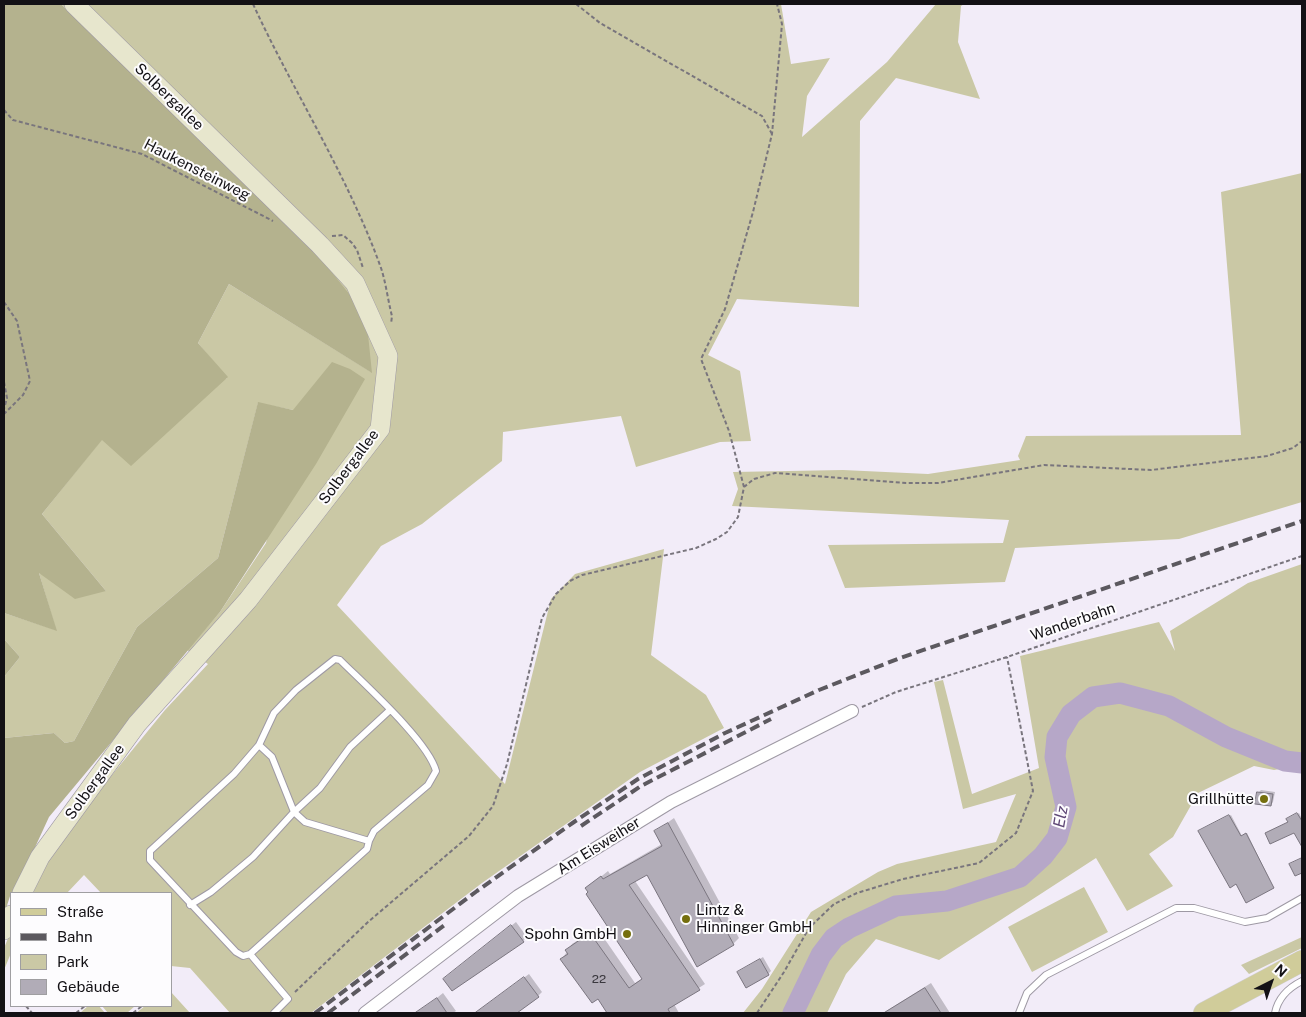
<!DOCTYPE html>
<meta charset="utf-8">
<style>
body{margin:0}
#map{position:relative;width:1306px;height:1017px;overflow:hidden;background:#f2ecf8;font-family:"Public Sans",sans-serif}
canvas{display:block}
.frame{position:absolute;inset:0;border:5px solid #131115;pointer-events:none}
.legend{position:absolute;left:10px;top:892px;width:162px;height:115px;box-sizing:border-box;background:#fdfcfe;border:1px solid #9f9ea1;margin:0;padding:6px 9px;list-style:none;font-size:15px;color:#131115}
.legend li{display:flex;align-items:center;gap:10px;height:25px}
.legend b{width:25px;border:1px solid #9f9ea1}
.north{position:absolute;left:1246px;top:957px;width:50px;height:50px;-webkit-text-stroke:4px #fdfcfe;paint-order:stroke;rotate:41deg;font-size:14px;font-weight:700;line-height:20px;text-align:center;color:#131115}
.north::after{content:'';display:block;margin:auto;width:18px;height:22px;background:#131115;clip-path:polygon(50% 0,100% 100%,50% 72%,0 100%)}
</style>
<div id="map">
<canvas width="1306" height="1017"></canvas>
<div class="frame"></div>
<ul class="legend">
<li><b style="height:6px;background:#d0cc9a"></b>Straße</li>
<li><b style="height:6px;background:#5c595f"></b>Bahn</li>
<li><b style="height:14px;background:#cac8a5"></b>Park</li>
<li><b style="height:14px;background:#b1acb7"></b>Gebäude</li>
</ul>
<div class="north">N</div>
</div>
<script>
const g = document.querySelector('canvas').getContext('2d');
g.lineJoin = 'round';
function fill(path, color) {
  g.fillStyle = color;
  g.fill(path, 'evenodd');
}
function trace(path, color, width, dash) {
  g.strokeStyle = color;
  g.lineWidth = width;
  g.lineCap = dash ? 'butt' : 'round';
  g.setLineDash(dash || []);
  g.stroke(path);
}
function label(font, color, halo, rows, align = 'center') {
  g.font = font + ' "Public Sans",sans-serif';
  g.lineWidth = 4;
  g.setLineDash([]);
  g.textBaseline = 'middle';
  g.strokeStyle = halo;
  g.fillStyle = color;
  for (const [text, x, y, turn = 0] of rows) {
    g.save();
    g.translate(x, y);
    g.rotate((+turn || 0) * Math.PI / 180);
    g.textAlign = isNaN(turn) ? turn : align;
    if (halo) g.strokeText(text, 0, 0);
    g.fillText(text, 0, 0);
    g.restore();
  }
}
const green = new Path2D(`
 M 61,4 L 781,4 L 791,64 L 830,58 L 807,96 L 802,137 L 887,62 L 936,4 L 964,4 L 961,6 L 958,42 L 980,99 L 896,78 L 860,121 L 859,307 L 737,299 L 708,355 L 740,371 L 751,441 L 720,442 L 636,467 L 621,416 L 503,432 L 502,461 L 422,524 L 381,546 L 337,605 L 505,784 L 551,599 L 575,574 L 664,549 L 651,655 L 706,695 L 724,728 L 640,772 L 482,883 L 311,1013 L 230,1013 L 190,968 L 171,966 L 171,893 L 101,893 L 84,875 L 67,893 L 29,893 L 45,857 L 165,710 L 208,664 L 187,650 L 220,612 L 266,543 L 293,410 L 258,403 L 218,558 L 137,627 L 74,741 L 65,743 L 54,733 L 4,738 L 4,677 L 20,657 L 4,639 L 4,613 L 56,630 L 39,573 L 106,591 L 42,514 L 102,439 L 227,378 L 198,343 L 229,284 L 371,372 L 322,260 Z
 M 1302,173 L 1302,502 L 1179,539 L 1015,548 L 1005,582 L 845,588 L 828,545 L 1003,543 L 1009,520 L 732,506 L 738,489 L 733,472 L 843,470 L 928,474 L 1020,460 L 1018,456 L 1026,436 L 1241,435 L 1221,192 Z
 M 1302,564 L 1302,765 L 1274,770 L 1254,766 L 1198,793 L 1173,837 L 1149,854 L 1173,886 L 1127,911 L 1096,858 L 939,960 L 876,939 L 846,974 L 827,1013 L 743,1013 L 762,989 L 811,912 L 878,872 L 897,864 L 996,842 L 1016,794 L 963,809 L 934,682 L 943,680 L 972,794 L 1039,768 L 1020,656 L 1159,622 L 1175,651 L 1170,631 L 1248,583 Z
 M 1084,887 L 1108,932 L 1032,972 L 1008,927 Z
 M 11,931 L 11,953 L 4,970 L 4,948 Z
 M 1302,937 L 1302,948 L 1249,974 L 1241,965 Z
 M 171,992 L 190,1013 L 136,1013 L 145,1006 L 171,1006 Z
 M 88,1006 L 99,1006 L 105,1013 L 80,1013 Z
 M 102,1006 L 135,1006 L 127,1013 L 108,1013 Z`);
const forest = new Path2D(`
 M 4,4 L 61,4 L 322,260 L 366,315 L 372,373 L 229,284 L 198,343 L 228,377 L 131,466 L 102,440 L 42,514 L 106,591 L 75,599 L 39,573 L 57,631 L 4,613 Z
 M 332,362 L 350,369 L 365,379 L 316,464 L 220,612 L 49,817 L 14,893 L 11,893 L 4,915 L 4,738 L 54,733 L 65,743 L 74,741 L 137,627 L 218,558 L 258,402 L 293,410 Z
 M 4,639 L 20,657 L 4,677 Z`);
const shadow = new Path2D(`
 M 1261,790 L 1275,792 L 1273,802 L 1271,805 L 1258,793 Z
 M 1299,813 L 1302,819 L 1302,835 L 1298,838 L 1289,819 Z
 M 1231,815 L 1242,836 L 1247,833 L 1273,887 L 1237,882 L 1201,830 Z
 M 674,818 L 739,938 L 733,944 L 647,873 L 635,881 L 705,984 L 674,1004 L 679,1013 L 609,1013 L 598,998 L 562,959 L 572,944 L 597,928 L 635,983 L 643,978 L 587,888 L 608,871 L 610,874 L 662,844 L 656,831 Z
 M 516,922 L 527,937 L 523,941 L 449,975 Z
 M 763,957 L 771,971 L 768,974 L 739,972 Z
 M 529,974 L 542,992 L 538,996 L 515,1013 L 476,1013 Z
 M 931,983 L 950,1013 L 883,1013 Z
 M 443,993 L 456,1011 L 453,1013 L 425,1013 L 422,1010 Z`);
const river = new Path2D(`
 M 793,1013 L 821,955 L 834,938 L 849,928 L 896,906 L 947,901 L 1020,877 L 1043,856 L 1057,838 L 1066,807 L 1055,757 L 1057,737 L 1071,714 L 1093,697 L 1120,693 L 1169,706 L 1226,737 L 1285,761 L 1302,763`);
const building = new Path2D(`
 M 1257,792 L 1273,794 L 1271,806 L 1255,804 Z
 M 1297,813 L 1302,821 L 1302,847 L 1294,833 L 1270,844 L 1265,833 L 1288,822 L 1286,819 Z
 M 1229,815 L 1241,836 L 1246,833 L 1274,888 L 1246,903 L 1236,884 L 1230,888 L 1198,831 Z
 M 668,823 L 734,945 L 697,967 L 647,875 L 629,885 L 700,990 L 668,1009 L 670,1013 L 607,1013 L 598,999 L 592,1003 L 560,959 L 568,954 L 565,950 L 590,933 L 629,988 L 642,979 L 586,894 L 588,892 L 585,888 L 601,876 L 603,879 L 662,846 L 654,831 Z
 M 1302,858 L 1302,873 L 1295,876 L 1289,864 Z
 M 511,925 L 524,942 L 452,991 L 443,979 Z
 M 760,959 L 769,975 L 746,988 L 737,972 Z
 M 524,977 L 539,997 L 517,1013 L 475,1013 Z
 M 925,988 L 941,1013 L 884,1013 Z
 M 437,998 L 447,1013 L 415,1013 Z`);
const path = new Path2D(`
 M 253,4 C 294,93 348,176 381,268 C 386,283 388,301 392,316 L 391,324
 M 576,4 L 600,23 L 762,116 L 772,134
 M 4,110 L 13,120 L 142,154 L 273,221
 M 332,236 L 343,235 L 352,243 L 357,250 L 363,268
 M 4,302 L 17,321 L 30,381 L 23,395 L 4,414
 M 4,382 L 7,398 L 4,409
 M 744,487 L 729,431 L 701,359 L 725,309 L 753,212 L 772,134 L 782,24 L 777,4
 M 862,707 L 896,692 L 1007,657 L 1302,556
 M 295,992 L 368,922 L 469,836 L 493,806 L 507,764 L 542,618 L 556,594 L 570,581 L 582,575 L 696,548 L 716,539 L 727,532 L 738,517 L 744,487 L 754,479 L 775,473 L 906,483 L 938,483 L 1044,465 L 1151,470 L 1267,456 L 1293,448 L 1302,441
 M 26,1006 L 32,1013
 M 76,1013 L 85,1006
 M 133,1013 L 142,1006
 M 757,1013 L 784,972 L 809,928 L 834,904 L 857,893 L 903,879 L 979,863 L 1016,833 L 1033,791 L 1007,657`);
const lane = new Path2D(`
 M 259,745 L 272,757 L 294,812 L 305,822 L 369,841 L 374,831 L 428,785 L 436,771 C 428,741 364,684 340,660 L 335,659 L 296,690 L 274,713 L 259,745 L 234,774 L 150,851 L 150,860 L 236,952 L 243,956 L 250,954 L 288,999 L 274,1013
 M 190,905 L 211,892 L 253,857 L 294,812 L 320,788 L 350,747 L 390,710
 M 250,954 L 367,849 L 369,841
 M 1019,1013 L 1027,993 L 1046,975 L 1176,908 L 1194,908 L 1245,922 L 1267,918 L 1302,898
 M 1275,1013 C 1278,998 1288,988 1302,981`);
const street = new Path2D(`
 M 365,1013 L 518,896 L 671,802 L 852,711`);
const secondary = new Path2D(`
 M 22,893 L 40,857 L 137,724 L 248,600 L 380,429 L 388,356 L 355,283 L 320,245 L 74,4
 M 4,930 L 11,915`);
const primary = new Path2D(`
 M 1204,1013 L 1302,961`);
const rail = new Path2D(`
 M 581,826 L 641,786 L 771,719
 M 315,1013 L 477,891 L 574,822 L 638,779 L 725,733 L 819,690 L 900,658 L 1302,521
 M 328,1013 L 446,924`);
const markers = [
 [1264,799,5,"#756f0e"],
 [686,919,5,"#756f0e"],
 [627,934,5,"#756f0e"]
];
const numberNames = [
 ["22",599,979]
];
const streetNames = [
 ["Solbergallee",169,97,44],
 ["Haukensteinweg",197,170,27],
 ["Solbergallee",349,467,-53],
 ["Wanderbahn",1073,622,-19],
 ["Solbergallee",95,782,-54],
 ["Am Eisweiher",599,846,-32]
];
const poiNames = [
 ["Grillhütte",1254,799],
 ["Lintz &",696,910,"left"],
 ["Hinninger GmbH",696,927,"left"],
 ["Spohn GmbH",617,934]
];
const waterNames = [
 ["Elz",1061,817,-80]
];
fill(green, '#cac8a5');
fill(forest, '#b4b28e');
fill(shadow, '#0003');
trace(river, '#b6a7c8', 21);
fill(building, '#b1acb7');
trace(building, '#7a757f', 1);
trace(lane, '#9e99a4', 8);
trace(street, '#9e99a4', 14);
trace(secondary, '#9e99a4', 20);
trace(primary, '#d0cfd0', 22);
trace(path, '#79757d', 2, [4, 2.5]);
trace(lane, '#fff', 6);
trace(street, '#fff', 12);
trace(secondary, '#e7e6cd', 19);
trace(primary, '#d0cc9a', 21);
trace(rail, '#5c595f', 4, [10, 5]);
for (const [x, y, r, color] of markers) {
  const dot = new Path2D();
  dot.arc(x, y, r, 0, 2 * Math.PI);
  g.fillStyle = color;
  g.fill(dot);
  trace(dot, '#fdfcfe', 2);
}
label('12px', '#3a383e', null, numberNames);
label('15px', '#131115', '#fdfcfe', streetNames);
label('15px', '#131115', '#fdfcfe', poiNames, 'right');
label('italic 16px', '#5e4776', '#fdfcfe', waterNames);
</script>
